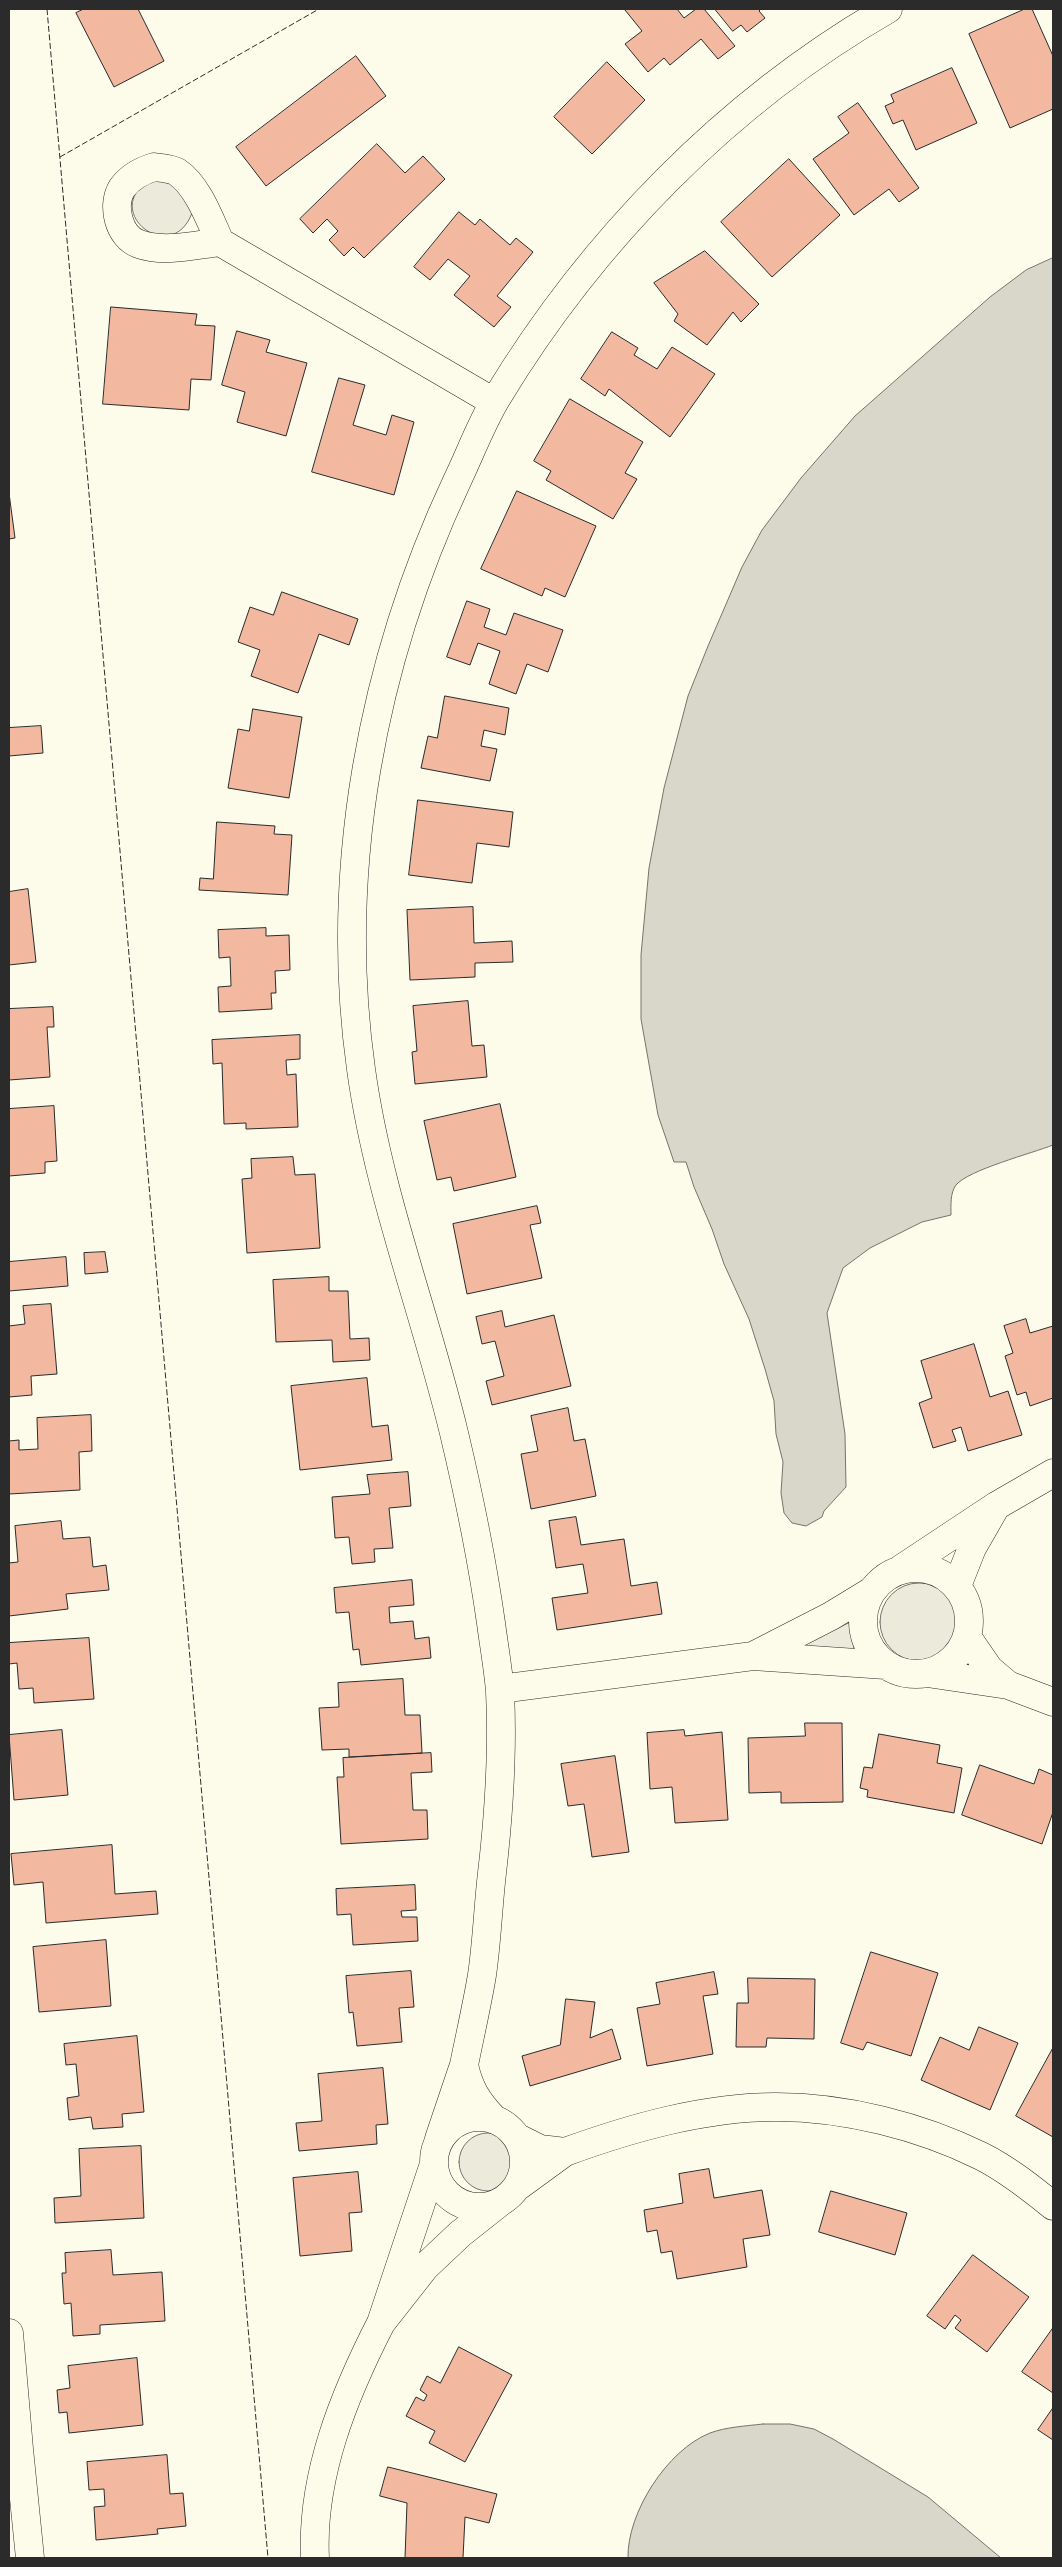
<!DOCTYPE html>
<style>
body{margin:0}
#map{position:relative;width:1062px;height:2567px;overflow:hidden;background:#fdfbea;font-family:"PT Sans",sans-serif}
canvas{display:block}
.frame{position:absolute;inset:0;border:10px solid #2b2b2b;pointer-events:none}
</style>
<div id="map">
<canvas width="1062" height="2567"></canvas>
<div class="frame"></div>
</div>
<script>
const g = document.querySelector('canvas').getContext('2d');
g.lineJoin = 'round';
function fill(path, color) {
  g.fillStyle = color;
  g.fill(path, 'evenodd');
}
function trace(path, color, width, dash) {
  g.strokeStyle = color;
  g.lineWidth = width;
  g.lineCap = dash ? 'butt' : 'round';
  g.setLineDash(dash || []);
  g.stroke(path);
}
const green = new Path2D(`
 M 155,178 L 176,180 L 192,213 C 173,263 112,220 139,189 C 143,185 150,181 155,178 Z
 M880 1622a39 39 0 1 1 78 0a39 39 0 1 1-78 0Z
 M 849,1623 L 855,1653 L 798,1648 Z
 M459 2162a29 29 0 1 1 58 0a29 29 0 1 1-58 0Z`);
const water = new Path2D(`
 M 1053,258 L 1053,1145 C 1033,1153 968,1170 956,1185 C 950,1193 951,1205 951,1215 L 922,1222 L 870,1248 L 843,1268 L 827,1313 L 845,1434 L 846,1487 L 824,1511 L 822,1517 L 806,1526 L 792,1523 L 784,1513 L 781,1493 L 783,1462 L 776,1434 L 774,1401 L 765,1369 L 749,1319 L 724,1264 L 712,1229 L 694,1187 L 686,1162 L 674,1162 L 658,1115 L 641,1019 L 641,955 L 649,868 L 664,788 L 688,696 L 708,646 L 742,567 L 762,530 L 801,478 L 855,416 L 990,297 L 1026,270 Z
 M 763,2424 L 790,2424 L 814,2429 L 833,2439 L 928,2497 L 1001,2558 L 628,2558 C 627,2513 667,2450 710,2433 C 726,2427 746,2426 763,2424 Z`);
const building = new Path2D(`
 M 84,9 L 138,9 L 164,61 L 114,87 L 76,13 Z
 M 627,9 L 677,9 L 684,18 L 696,9 L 704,9 L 735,46 L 718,59 L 701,39 L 670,65 L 664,58 L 648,72 L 625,44 L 642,31 L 625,10 Z
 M 715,9 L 761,9 L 759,11 L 765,18 L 747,32 L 741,25 L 733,31 Z
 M 1025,9 L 1032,9 L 1053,56 L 1053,109 L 1010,128 L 969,34 Z
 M 356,56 L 386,96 L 266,186 L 236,147 Z
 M 607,62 L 645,100 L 592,154 L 554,117 Z
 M 952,68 L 977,123 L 916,150 L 903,120 L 893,124 L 885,106 L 894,102 L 891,95 Z
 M 858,103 L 919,188 L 899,202 L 889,189 L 854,215 L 813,159 L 849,133 L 838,117 Z
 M 377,144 L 405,173 L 423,156 L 445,179 L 364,258 L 353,247 L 344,256 L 329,240 L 338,231 L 327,219 L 313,233 L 300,219 Z
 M 789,159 L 840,215 L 772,277 L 721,222 Z
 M 459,212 L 475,225 L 480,219 L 510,245 L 516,238 L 533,252 L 497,296 L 511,307 L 494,327 L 454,295 L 470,276 L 448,259 L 430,280 L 414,267 Z
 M 705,251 L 759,304 L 741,322 L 733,312 L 707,345 L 674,321 L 678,314 L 654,283 Z
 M 111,307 L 197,314 L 195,325 L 215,326 L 211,380 L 191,379 L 189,410 L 103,404 Z
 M 237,331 L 270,340 L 266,352 L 307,363 L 286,436 L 237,422 L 245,392 L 222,385 Z
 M 612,332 L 638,348 L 634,355 L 657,369 L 672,347 L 715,374 L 670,437 L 609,389 L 605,396 L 581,379 Z
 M 339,378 L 365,385 L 353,425 L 386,435 L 392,415 L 414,422 L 394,495 L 312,472 Z
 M 570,399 L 643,442 L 625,473 L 637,479 L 613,519 L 546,480 L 551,471 L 534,461 Z
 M 517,491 L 596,526 L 565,597 L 545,588 L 542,596 L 481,569 Z
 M 9,493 L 15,538 L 9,539 Z
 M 282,592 L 358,619 L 349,645 L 319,634 L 298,693 L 251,676 L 260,650 L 238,642 L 250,607 L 273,615 Z
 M 467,601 L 490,609 L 484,627 L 506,635 L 514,613 L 563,630 L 548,672 L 527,664 L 516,694 L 489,684 L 500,651 L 478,643 L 470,665 L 447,657 Z
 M 445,696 L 509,708 L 505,735 L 484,730 L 481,746 L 497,749 L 490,781 L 421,768 L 428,736 L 437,738 Z
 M 253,709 L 302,717 L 289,798 L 228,788 L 238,729 L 249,731 Z
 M 41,726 L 43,753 L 9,756 L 9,728 Z
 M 418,800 L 513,812 L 509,847 L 477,843 L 472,883 L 409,875 Z
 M 217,822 L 275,826 L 274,834 L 292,835 L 288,895 L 199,890 L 200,878 L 213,879 Z
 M 28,889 L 36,962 L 9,965 L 9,892 Z
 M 473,907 L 474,943 L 512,941 L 513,962 L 475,963 L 475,977 L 410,980 L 407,910 Z
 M 266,928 L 266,936 L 289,935 L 290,970 L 275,971 L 276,993 L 271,993 L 272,1009 L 219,1012 L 218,987 L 231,986 L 230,957 L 219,958 L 218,930 Z
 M 468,1001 L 472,1046 L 484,1045 L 487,1077 L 415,1084 L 412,1052 L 417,1051 L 413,1006 Z
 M 53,1007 L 54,1027 L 47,1027 L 50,1077 L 9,1080 L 9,1009 Z
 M 300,1035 L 300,1059 L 286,1060 L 287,1075 L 296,1074 L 298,1127 L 246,1129 L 246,1123 L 224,1124 L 222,1063 L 213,1064 L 212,1040 Z
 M 500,1104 L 516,1177 L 454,1191 L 451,1177 L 437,1180 L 424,1121 Z
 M 54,1106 L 57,1161 L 45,1162 L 45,1173 L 9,1176 L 9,1109 Z
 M 293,1157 L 295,1175 L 315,1174 L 320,1248 L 247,1253 L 242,1179 L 252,1178 L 251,1159 Z
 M 537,1206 L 541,1223 L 530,1225 L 542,1278 L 467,1294 L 453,1224 Z
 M 105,1252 L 108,1272 L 85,1274 L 84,1253 Z
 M 66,1257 L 68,1286 L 9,1291 L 9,1262 Z
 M 329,1277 L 329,1291 L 348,1291 L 350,1339 L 369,1338 L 370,1360 L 333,1362 L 332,1340 L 276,1342 L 273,1280 Z
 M 51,1304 L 57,1374 L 31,1376 L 32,1395 L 9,1397 L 9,1326 L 25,1324 L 23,1306 Z
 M 502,1311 L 505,1327 L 554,1315 L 571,1386 L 492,1405 L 486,1381 L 504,1376 L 495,1341 L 482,1344 L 476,1317 Z
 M 1026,1319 L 1030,1333 L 1053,1326 L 1053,1398 L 1030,1406 L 1026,1392 L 1017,1395 L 1005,1356 L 1013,1353 L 1004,1326 Z
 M 974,1344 L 990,1397 L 1008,1391 L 1022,1435 L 968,1451 L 961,1427 L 952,1430 L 956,1441 L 933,1448 L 919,1403 L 932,1398 L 921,1361 Z
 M 367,1378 L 372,1427 L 388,1425 L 392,1460 L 300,1470 L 291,1386 Z
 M 568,1408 L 574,1441 L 585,1439 L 596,1496 L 531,1509 L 521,1454 L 538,1451 L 531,1416 Z
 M 91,1415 L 92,1451 L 79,1452 L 80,1490 L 9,1494 L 9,1441 L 19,1440 L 19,1450 L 38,1449 L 37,1418 Z
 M 408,1472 L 411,1506 L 389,1508 L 393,1548 L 374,1549 L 375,1562 L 352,1564 L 349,1537 L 335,1538 L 332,1497 L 370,1494 L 367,1475 Z
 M 576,1517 L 581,1545 L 624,1539 L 631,1586 L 657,1582 L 662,1614 L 557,1630 L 552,1598 L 588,1593 L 583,1564 L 556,1568 L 549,1521 Z
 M 61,1521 L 63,1539 L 90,1537 L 93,1567 L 106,1565 L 109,1590 L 66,1594 L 68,1609 L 9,1616 L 9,1563 L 18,1562 L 15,1526 Z
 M 412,1580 L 414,1605 L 389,1607 L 390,1623 L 413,1621 L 415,1639 L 429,1637 L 431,1658 L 361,1665 L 359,1649 L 353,1650 L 349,1612 L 336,1613 L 334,1588 Z
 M 89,1638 L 94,1699 L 34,1703 L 33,1688 L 19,1689 L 17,1663 L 9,1664 L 9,1643 Z
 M 403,1679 L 405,1715 L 420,1715 L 422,1753 L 349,1757 L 349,1749 L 322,1750 L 319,1708 L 339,1707 L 338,1683 Z
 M 805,1723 L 842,1723 L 843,1802 L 781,1803 L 781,1792 L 749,1793 L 748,1738 L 805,1736 Z
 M 62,1730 L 68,1795 L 14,1800 L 9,1735 Z
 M 684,1730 L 685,1736 L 722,1732 L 728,1820 L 675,1823 L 672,1787 L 650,1789 L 647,1733 Z
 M 879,1734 L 940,1745 L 937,1763 L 962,1768 L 954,1813 L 867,1797 L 868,1790 L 860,1788 L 864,1767 L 872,1768 Z
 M 431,1753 L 432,1772 L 411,1773 L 413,1810 L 427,1810 L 428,1839 L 341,1844 L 337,1777 L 344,1777 L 343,1758 Z
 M 615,1756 L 629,1852 L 592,1857 L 584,1804 L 568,1806 L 561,1764 Z
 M 980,1765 L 1034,1784 L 1039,1769 L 1053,1775 L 1053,1812 L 1042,1844 L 962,1815 Z
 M 112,1845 L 115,1894 L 156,1891 L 158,1914 L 46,1923 L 43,1882 L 14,1885 L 11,1854 Z
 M 415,1885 L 416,1910 L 401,1911 L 402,1917 L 417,1917 L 418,1941 L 353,1945 L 351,1914 L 337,1915 L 336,1889 Z
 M 106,1940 L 111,2006 L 39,2012 L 33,1947 Z
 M 871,1952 L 938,1973 L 911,2056 L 867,2042 L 863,2050 L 841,2043 Z
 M 411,1971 L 414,2007 L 399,2008 L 402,2042 L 357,2046 L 353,2012 L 349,2013 L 346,1976 Z
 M 714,1972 L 718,1994 L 703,1996 L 713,2054 L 647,2066 L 637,2008 L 660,2004 L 656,1983 Z
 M 748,1978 L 815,1979 L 814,2039 L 767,2038 L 766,2047 L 736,2047 L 737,2003 L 748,2003 Z
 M 566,1999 L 595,2002 L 590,2038 L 612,2029 L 621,2059 L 530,2086 L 522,2056 L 560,2045 Z
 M 979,2027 L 1018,2043 L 990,2110 L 921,2080 L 940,2037 L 969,2050 Z
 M 137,2036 L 144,2112 L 122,2114 L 123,2127 L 93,2129 L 91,2117 L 69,2120 L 67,2098 L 79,2096 L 76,2064 L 66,2065 L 64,2044 Z
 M 1053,2048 L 1053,2137 L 1016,2116 Z
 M 383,2068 L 388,2124 L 376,2125 L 377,2144 L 299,2151 L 296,2123 L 322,2121 L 318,2074 Z
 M 141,2146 L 144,2218 L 55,2223 L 54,2198 L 81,2196 L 79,2149 Z
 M 709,2169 L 714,2198 L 762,2190 L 770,2235 L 743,2239 L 747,2267 L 677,2279 L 672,2251 L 661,2253 L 657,2230 L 647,2232 L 644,2210 L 683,2203 L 679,2174 Z
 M 358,2172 L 362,2212 L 349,2213 L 352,2251 L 300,2256 L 293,2178 Z
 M 831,2191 L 907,2213 L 895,2255 L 819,2232 Z
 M 111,2250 L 113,2275 L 162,2272 L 165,2321 L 100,2325 L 100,2334 L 73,2336 L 71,2303 L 64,2304 L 62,2273 L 66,2273 L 65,2253 Z
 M 973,2255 L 1029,2297 L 987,2352 L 955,2328 L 961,2320 L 955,2315 L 945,2329 L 927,2316 Z
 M 1053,2328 L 1053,2393 L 1022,2372 Z
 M 459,2347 L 512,2375 L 465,2462 L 429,2443 L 435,2431 L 406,2416 L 416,2397 L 424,2401 L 427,2395 L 420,2390 L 427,2376 L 440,2383 Z
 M 137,2358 L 143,2425 L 69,2433 L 67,2412 L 59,2413 L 57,2390 L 70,2388 L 68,2366 Z
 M 1053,2408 L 1053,2440 L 1038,2430 Z
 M 167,2455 L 170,2494 L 183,2493 L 186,2526 L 157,2529 L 158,2534 L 96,2540 L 94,2507 L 105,2506 L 104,2489 L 89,2490 L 87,2462 Z
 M 388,2467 L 497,2494 L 489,2523 L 465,2517 L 463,2558 L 405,2558 L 407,2503 L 380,2496 Z`);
const street = new Path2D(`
 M 154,167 C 161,168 170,168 177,172 C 198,186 210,220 220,242 C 195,245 164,253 139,244 C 119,237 111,206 122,188 C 130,177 141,171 154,167 Z
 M 220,242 L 494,402
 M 996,1506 L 1053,1473
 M863 1621a53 53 0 1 1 106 0a53 53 0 1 1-106 0Z
 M 901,1569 L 996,1506 L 972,1548 L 957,1586
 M 872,1591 L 831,1616 L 753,1656 L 886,1665
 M 927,1673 L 1008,1685 L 989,1669 L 967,1637
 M 1008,1685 L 1053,1702
 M 500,1689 L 753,1656
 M 464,2065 C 470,2035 477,2005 482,1975 C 487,1941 488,1907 492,1873 C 499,1813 503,1752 500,1691 C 498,1668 494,1646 491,1623 C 482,1560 469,1496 454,1433 C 425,1312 378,1193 361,1069 C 333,870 372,662 457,481 C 470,454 481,424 496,399 C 592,240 728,101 888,9
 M434 2162a45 45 0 1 1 90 0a45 45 0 1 1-90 0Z
 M 439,2139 L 464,2065 C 469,2088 477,2101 493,2118
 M 565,2152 C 631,2128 704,2107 776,2107 C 845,2107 920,2126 981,2156 C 1007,2169 1031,2188 1053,2206
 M 434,2164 L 381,2323 L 425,2267 L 460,2234 L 503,2200
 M 517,2187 L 565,2152 L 540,2149 L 518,2138
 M 9,2333 L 19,2449
 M 9,2474 L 19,2449 L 30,2558
 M 315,2558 C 311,2476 344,2395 381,2323`);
const fence = new Path2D(`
 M 47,9 L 268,2558
 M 60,157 L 319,9`);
fill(green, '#ecebdb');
trace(green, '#74746e', 1);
fill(water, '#d8d7c9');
trace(water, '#74746e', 1);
fill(building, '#f2b8a0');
trace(building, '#2b2b2b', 1);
trace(street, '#2b2b2b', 29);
trace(street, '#fdfbea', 28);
trace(fence, '#2b2b2b', 1, [6, 2.5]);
</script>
